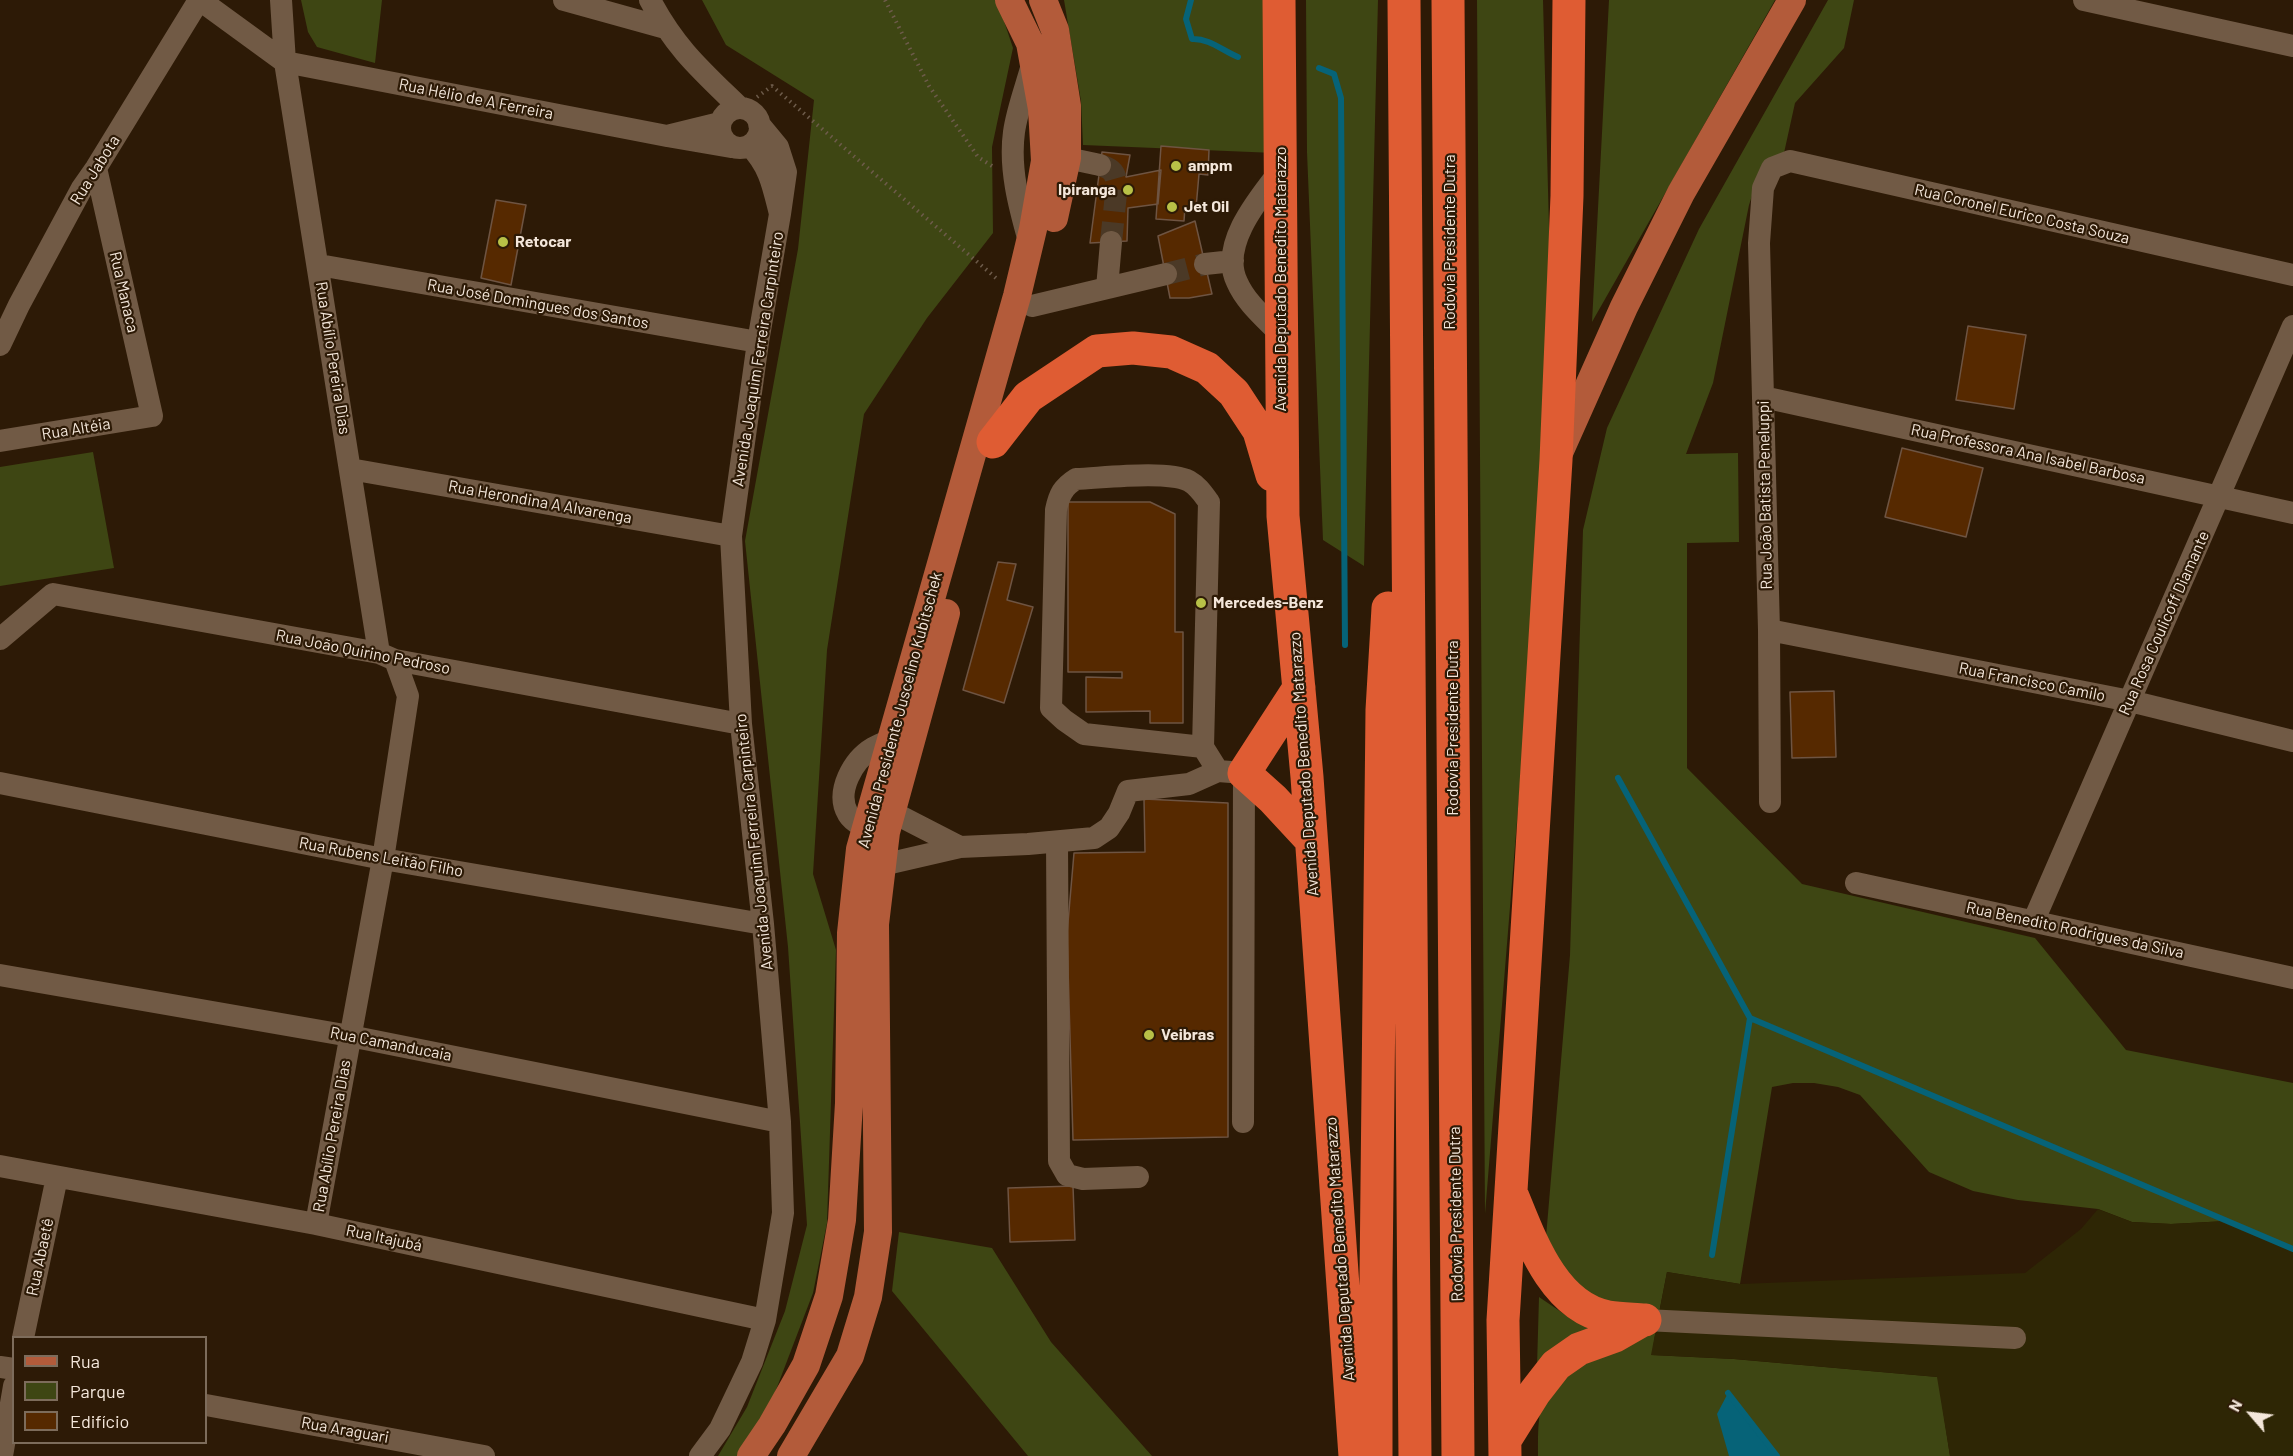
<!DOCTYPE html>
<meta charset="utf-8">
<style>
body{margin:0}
#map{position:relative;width:2293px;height:1456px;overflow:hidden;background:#2d1a06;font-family:Barlow,sans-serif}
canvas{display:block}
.legend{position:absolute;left:12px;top:1336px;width:195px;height:108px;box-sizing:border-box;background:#2d1a06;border:2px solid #7d6c5b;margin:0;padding:8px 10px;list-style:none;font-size:18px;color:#f4e7db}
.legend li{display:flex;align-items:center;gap:12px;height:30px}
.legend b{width:30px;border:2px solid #7d6c5b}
.north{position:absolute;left:2221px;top:1384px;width:60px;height:60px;-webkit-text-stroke:4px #2d1a06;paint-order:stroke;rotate:298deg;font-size:16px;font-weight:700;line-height:24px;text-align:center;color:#f4e7db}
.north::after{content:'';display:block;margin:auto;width:21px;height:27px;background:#f4e7db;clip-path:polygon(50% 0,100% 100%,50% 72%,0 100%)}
</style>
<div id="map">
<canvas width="2293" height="1456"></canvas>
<ul class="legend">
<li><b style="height:8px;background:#b35b3a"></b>Rua</li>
<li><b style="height:16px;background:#3e4613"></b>Parque</li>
<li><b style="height:16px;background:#562900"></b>Edifício</li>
</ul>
<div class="north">N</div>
</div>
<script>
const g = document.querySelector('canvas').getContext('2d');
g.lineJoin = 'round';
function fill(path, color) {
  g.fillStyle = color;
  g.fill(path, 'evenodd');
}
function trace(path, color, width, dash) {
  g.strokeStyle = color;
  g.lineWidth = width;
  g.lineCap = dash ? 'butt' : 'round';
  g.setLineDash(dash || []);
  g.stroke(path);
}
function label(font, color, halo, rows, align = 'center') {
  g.font = font + ' Barlow,sans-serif';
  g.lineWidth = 4.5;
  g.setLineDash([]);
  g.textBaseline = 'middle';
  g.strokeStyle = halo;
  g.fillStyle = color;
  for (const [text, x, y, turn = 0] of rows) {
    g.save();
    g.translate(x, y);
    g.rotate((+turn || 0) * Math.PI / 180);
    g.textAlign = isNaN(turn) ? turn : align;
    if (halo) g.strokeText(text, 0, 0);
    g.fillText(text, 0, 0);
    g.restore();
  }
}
const green = new Path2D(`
 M 301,0 L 382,0 L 375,63 L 317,47 L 308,32 Z
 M 702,0 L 997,0 L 1013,48 L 992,147 L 993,233 L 927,318 L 864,414 L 827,650 L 813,874 L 836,950 L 827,1223 L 813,1293 L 766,1416 L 737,1456 L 718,1456 L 747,1407 L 785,1311 L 807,1225 L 788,947 L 745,541 L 798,249 L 814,100 L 726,45 Z
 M 1064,0 L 1271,0 L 1275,153 L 1083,145 L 1081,101 Z
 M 1306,0 L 1378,0 L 1364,566 L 1323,540 L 1307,152 Z
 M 1477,0 L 1543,0 L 1553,379 L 1485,1214 Z
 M 1609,0 L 1775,0 L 1592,322 Z
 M 1828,0 L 1854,0 L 1844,48 L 1795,103 L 1784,153 L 1762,165 L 1749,205 L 1713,383 L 1686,454 L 1738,453 L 1739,542 L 1687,543 L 1687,768 L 1802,884 L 2035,938 L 2126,1050 L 2293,1083 L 2293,1251 L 2227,1221 L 2171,1224 L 2132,1222 L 2098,1209 L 2018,1200 L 1973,1191 L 1929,1172 L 1860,1095 L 1838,1087 L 1814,1083 L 1793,1083 L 1772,1087 L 1740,1284 L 1667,1272 L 1658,1318 L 1580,1297 L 1545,1249 L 1570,955 L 1583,530 L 1607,428 L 1699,229 Z
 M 93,452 L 114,568 L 0,586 L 0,467 Z
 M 899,1232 L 992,1248 L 1051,1342 L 1152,1456 L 1028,1456 L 892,1291 Z
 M 1539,1297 L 1573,1320 L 1601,1334 L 1537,1367 Z
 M 1657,1322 L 1652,1355 L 1734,1359 L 1938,1377 L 1950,1456 L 1538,1456 C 1538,1430 1537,1405 1551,1382 Z`);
const sand = new Path2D(`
 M 2098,1209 L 2132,1222 L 2171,1224 L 2227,1221 L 2293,1251 L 2293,1456 L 1950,1456 L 1937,1377 L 1734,1359 L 1651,1355 L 1667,1272 L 1740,1284 L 2025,1273 L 2081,1229 Z`);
const water = new Path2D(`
 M 1728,1393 L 1777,1456 L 1729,1456 L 1717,1414 Z`);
const stream = new Path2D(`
 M 1191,0 L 1186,19 L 1192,39 C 1209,38 1223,51 1238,57
 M 1319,68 L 1334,74 L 1341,98 L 1345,645
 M 1618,778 L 1750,1018 L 1712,1255
 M 1750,1018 L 2293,1249
 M 1728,1393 L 1777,1456`);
const building = new Path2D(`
 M 1161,146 L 1209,150 L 1208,175 L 1199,174 L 1196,208 L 1185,207 L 1184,221 L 1156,219 Z
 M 1102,152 L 1130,155 L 1126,177 L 1161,170 L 1158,204 L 1128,208 L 1127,241 L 1090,243 Z
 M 496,200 L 526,205 L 511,285 L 481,278 Z
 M 1195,221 L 1212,294 L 1189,298 L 1170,298 L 1158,236 Z
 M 1968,326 L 2026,335 L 2014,409 L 1956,400 Z
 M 1902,448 L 1983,468 L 1966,537 L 1885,517 Z
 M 1068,502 L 1150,502 L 1175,514 L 1175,632 L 1183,632 L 1183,723 L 1150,723 L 1150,711 L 1086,712 L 1086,677 L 1122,678 L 1122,672 L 1068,672 Z
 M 998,562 L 1016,564 L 1007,600 L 1033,607 L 1004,703 L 963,690 Z
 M 1834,691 L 1836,757 L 1792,758 L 1790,692 Z
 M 1144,799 L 1228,803 L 1228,1137 L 1073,1140 L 1067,934 L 1074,853 L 1145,852 Z
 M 1073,1186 L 1075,1240 L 1010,1242 L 1008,1188 Z`);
const minorTunnel = new Path2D(`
 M 1100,165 C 1112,169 1115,172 1117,184 L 1111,242
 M 1166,274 L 1205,264`);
const path = new Path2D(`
 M 885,0 L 929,86 L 978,157 L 992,166
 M 757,97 L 772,86 L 996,278`);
const minor = new Path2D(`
 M 200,0 L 285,62 L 667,136
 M 281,0 L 285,62 L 379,653
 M 564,0 L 665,28
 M 650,0 C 675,48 702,71 740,108
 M 2084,0 L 2293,46
 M720 128a20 20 0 1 1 40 0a20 20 0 1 1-40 0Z
 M 720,123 L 667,136 L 731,147
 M 750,146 C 770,167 773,186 780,214 L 786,172 L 778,147 L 759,124
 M 1067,158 L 1100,165
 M 1280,171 C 1259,198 1219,245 1237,282 C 1246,303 1266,319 1282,336
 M 1029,241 C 1019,206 1009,168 1014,132 C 1017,110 1026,87 1032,65
 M 1205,264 L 1233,261
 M 319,265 L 758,342
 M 1107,288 L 1111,242
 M 1032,306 L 1166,274
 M 0,345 L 19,305 L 82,188 L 96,168 L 199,0
 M 1763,397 L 2293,513
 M 0,441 L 152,416 L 96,168
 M 350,469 L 731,536
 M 1769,630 L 2130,701 L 2293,741
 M 0,639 L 53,594 L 379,653 L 395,660 L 741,724
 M 1203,747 L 1084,734 L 1064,720 L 1051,708 L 1056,510 C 1059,495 1063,487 1076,479 C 1103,478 1167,470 1189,481 C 1198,486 1203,494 1209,502 L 1203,747 L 1218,771
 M 0,783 L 383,859 L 763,924
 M 1770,802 L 1769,630 L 1759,243 L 1763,188 L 1772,168 L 1790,161 L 2293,275
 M 892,812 L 960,847
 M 881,831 C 869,829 855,825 848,814 C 835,792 853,760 873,748 C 878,745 884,743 890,740
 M 1057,842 L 1059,1161 L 1067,1175 L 1083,1179 L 1138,1177
 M 882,865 L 960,847 L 1028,844 L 1094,838 L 1109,828 L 1119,813 L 1128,791 L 1189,784 L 1218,771 L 1244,773 L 1243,1122
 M 1856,883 L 2293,978
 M 2034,920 L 2293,326
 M 0,975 L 350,1036 L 780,1122
 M 0,1166 L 316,1224 L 765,1320
 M 316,1224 L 383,859 L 408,696 L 395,660
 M 1645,1320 L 2015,1338
 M 23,1338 L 57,1177
 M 0,1367 L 14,1369
 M 206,1405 L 484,1456
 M 2,1456 L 14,1386
 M 700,1456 L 720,1429 L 752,1362 L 765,1320 L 783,1213 L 780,1122 L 763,924 L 741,724 L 731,536 L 758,342 L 780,214`);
const major = new Path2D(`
 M 1043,0 L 1055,30 L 1067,106 L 1067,158 L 1054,218
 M 1558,455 L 1624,307 L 1681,193 L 1792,0
 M 751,1456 L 772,1425 L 806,1365 L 829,1296 L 842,1220 L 849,1103 L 851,933 L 860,849 L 1017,296 L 1033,229 L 1045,161 L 1042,109 L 1030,43 L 1009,0
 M 791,1456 L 850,1356 L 868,1297 L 878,1232 L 875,924 L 886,832 L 946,613`);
const highway = new Path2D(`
 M 1279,0 L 1283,516 L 1307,777 L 1355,1456
 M 1404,0 L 1415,1456
 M 1448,0 L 1458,1456
 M 993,442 L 1028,397 L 1097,351 L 1133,348 L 1171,352 L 1207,368 L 1234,393 L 1259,431 L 1272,475
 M 1299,688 L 1244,773 L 1273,799 L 1311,840
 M 1513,1197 C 1531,1241 1554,1307 1608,1317 C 1620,1319 1633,1319 1645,1320
 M 1505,1440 L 1535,1392 L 1556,1365 L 1579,1349 L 1615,1336 L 1643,1320
 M 1376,1456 L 1376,1279 L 1382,710 L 1388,608
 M 1505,1456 L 1503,1320 L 1556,460 L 1567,196 L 1569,0`);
const markers = [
 [1176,166,6,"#b8c147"],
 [1128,190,6,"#b8c147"],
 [1172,207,6,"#b8c147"],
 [503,242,6,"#b8c147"],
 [1201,603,6,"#b8c147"],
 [1149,1035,6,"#b8c147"]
];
const streetNames = [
 ["Rua Hélio de A Ferreira",476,99,11],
 ["Rua Jabota",95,170,-58],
 ["Rua Coronel Eurico Costa Souza",2022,214,13],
 ["Rodovia Presidente Dutra",1450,242,-90],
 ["Avenida Deputado Benedito Matarazzo",1281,279,-90],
 ["Rua Manaca",124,292,77],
 ["Rua José Domingues dos Santos",538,304,10],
 ["Rua Abílio Pereira Dias",333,358,81],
 ["Avenida Joaquim Ferreira Carpinteiro",758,359,-81],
 ["Rua Altéia",76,429,-9],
 ["Rua Professora Ana Isabel Barbosa",2028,454,12],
 ["Rua João Batista Peneluppi",1765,495,-91],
 ["Rua Herondina A Alvarenga",540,502,10],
 ["Rua Rosa Coulicoff Diamante",2164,623,-66],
 ["Rua João Quirino Pedroso",363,652,11],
 ["Rua Francisco Camilo",2032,682,11],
 ["Avenida Presidente Juscelino Kubitschek",900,710,-75],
 ["Rodovia Presidente Dutra",1453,728,-90],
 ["Avenida Deputado Benedito Matarazzo",1304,764,-94],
 ["Avenida Joaquim Ferreira Carpinteiro",754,842,-96],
 ["Rua Rubens Leitão Filho",381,857,10],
 ["Rua Benedito Rodrigues da Silva",2075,930,12],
 ["Rua Camanducaia",391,1044,11],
 ["Rua Abílio Pereira Dias",332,1136,-80],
 ["Rodovia Presidente Dutra",1456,1214,-91],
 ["Rua Itajubá",384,1238,12],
 ["Avenida Deputado Benedito Matarazzo",1340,1249,-94],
 ["Rua Abaetê",40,1257,-78],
 ["Rua Araguari",345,1430,10]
];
const poiNames = [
 ["ampm",1188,166],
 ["Ipiranga",1116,190,"right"],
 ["Jet Oil",1184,207],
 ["Retocar",515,242],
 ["Mercedes-Benz",1213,603],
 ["Veibras",1161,1035]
];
fill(green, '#3e4613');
fill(sand, '#2e2605');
fill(water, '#066378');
trace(stream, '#066378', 6);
fill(building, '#562900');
trace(building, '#6e5442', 1.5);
trace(minorTunnel, '#4b3926', 22, [22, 11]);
trace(path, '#6d5b4a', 4, [1.5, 4.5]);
trace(minor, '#715a45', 22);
trace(major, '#b35b3a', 28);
trace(highway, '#df5c33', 33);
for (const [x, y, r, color] of markers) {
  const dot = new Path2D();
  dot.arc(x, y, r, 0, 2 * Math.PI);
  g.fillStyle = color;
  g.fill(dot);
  trace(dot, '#2d1a06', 2);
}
label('16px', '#f4e7db', '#2d1a06', streetNames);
label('bold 16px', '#f4e7db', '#2d1a06', poiNames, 'left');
</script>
